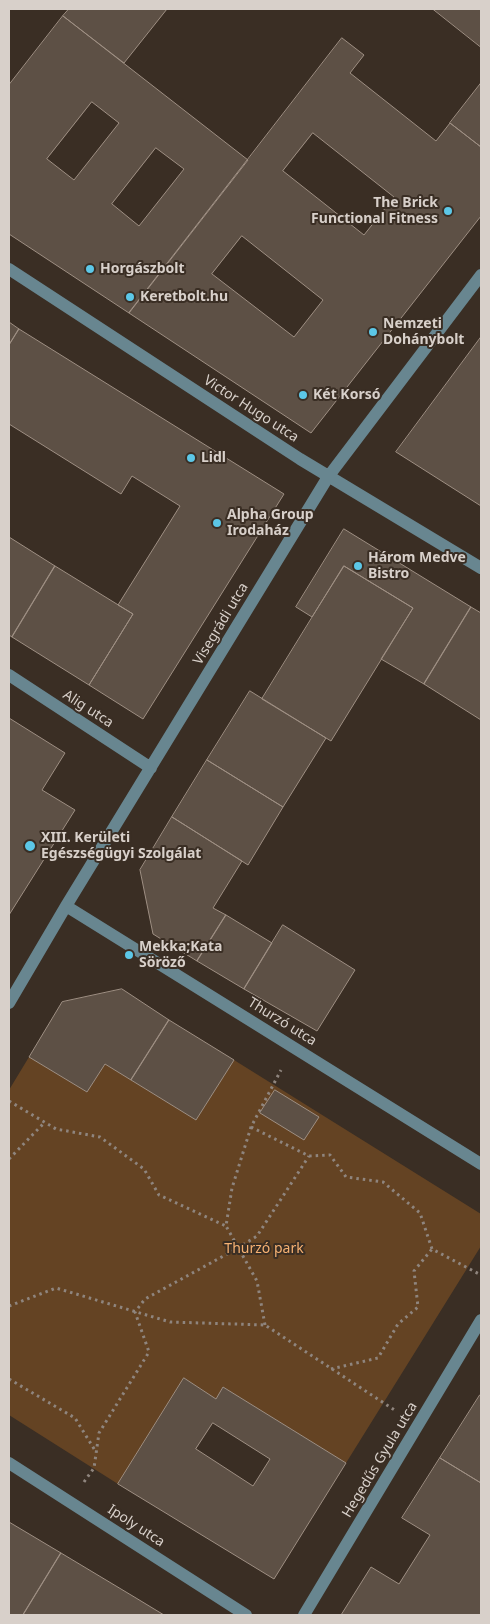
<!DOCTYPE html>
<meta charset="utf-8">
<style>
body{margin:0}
#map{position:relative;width:490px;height:1624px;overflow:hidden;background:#3a2e24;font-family:"Noto Sans",sans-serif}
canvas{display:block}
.frame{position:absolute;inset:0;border:10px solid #d8d0ca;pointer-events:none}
</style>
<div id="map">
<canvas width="490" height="1624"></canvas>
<div class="frame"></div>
</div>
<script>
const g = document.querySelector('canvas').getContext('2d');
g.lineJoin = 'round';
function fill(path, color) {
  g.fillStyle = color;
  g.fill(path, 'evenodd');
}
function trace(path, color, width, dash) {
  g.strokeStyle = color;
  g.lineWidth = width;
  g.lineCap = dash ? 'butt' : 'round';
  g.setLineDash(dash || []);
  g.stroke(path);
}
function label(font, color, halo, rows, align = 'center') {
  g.font = font + ' "Noto Sans",sans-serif';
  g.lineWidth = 4;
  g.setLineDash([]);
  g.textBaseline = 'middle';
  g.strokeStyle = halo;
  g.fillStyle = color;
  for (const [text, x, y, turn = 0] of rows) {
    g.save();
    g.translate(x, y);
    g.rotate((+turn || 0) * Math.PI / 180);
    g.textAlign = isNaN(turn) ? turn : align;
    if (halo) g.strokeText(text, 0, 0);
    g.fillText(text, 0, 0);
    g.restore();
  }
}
const green = new Path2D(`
 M 29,1057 L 87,1092 L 105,1064 L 196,1120 L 234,1060 L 481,1214 L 481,1246 L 346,1463 L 223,1387 L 216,1399 L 184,1378 L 118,1484 L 9,1415 L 9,1090 Z`);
const building = new Path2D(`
 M 69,9 L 167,9 L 124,63 L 63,16 Z
 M 433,9 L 481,9 L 481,47 Z
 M 63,16 L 248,160 L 129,313 L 9,234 L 9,85 ZM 92,102 L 119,123 L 74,180 L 47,159 ZM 156,148 L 184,169 L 139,226 L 112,204 Z
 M 342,38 L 364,55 L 350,73 L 436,141 L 450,123 L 481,147 L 481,216 L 311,433 L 129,313 ZM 313,133 L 394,197 L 364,235 L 283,171 ZM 242,236 L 323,300 L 294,337 L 212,274 Z
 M 481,83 L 481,147 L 450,123 Z
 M 9,322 L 19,329 L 9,345 Z
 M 19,329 L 284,494 L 143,719 L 89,685 L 133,614 L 118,605 L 180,506 L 132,476 L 121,494 L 9,424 L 9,345 Z
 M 481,337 L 481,506 L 396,452 Z
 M 344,529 L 471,607 L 424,684 L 381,659 L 413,608 L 344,566 L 312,617 L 296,607 Z
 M 9,537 L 55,566 L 12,637 L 9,635 Z
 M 55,566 L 133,614 L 89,685 L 12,637 Z
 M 344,566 L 413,608 L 331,741 L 262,699 Z
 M 471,607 L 481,613 L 481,720 L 424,684 Z
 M 250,691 L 326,738 L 283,807 L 207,760 Z
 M 9,718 L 65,753 L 42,790 L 75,810 L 9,915 Z
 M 207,760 L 283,807 L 248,865 L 172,817 Z
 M 172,817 L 242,861 L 213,908 L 226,915 L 197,961 L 153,934 L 140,870 Z
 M 226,915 L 272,943 L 244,989 L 197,961 Z
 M 283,925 L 355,970 L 317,1031 L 244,989 Z
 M 122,989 L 169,1020 L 131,1080 L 105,1064 L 87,1092 L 29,1057 L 62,1002 Z
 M 169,1020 L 234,1060 L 196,1120 L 131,1080 Z
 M 275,1090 L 319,1117 L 304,1140 L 260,1113 Z
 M 184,1378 L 216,1399 L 223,1387 L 346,1463 L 274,1579 L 118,1484 ZM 213,1423 L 270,1459 L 253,1486 L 196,1449 Z
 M 480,1395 L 481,1395 L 481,1483 L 440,1458 Z
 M 440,1458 L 481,1483 L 481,1615 L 341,1615 L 371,1567 L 399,1584 L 430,1535 L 402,1518 Z
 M 9,1522 L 61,1553 L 23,1615 L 9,1615 Z
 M 61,1553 L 136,1598 L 164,1615 L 23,1615 Z`);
const path = new Path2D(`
 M 9,1101 L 56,1129 L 100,1137 L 144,1169 L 159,1195 L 226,1226
 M 251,1127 L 309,1156 L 330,1155 L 346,1177 L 383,1182 L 420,1213 L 432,1249 L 481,1275
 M 9,1159 L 45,1122
 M 9,1306 L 56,1288 L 170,1322 L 265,1325 L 396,1411
 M 265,1325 L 257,1281 L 226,1226 L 232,1188 L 251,1127 L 281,1070
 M 331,1369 L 378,1358 L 398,1324 L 418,1307 L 414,1271 L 432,1249
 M 9,1379 L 75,1418 L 96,1452
 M 84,1482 L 94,1468 L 99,1433 L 149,1352 L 135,1312 L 145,1299 L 238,1248 L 257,1236 L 309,1156`);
const minor = new Path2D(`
 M 9,269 L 300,459 L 481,568
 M 9,675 L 151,768
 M 66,906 L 481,1164
 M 9,1003 L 66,906 L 328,477 L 481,275
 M 9,1463 L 246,1615
 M 304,1615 L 481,1320`);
const markers = [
 [448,211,5,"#5cc7e7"],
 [90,269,5,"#5cc7e7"],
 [130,297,5,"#5cc7e7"],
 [373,332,5,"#5cc7e7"],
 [303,395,5,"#5cc7e7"],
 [191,458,5,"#5cc7e7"],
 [217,523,5,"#5cc7e7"],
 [358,566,5,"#5cc7e7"],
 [30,846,6,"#5cc7e7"],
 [129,955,5,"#5cc7e7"]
];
const poiNames = [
 ["The Brick",438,203,"right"],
 ["Functional Fitness",438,219,"right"],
 ["Horgászbolt",100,269],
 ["Keretbolt.hu",140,297],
 ["Nemzeti",383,324],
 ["Dohánybolt",383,340],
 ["Két Korsó",313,395],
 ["Lidl",201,458],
 ["Alpha Group",227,515],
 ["Irodaház",227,531],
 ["Három Medve",368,558],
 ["Bistro",368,574],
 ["XIII. Kerületi",41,838],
 ["Egészségügyi Szolgálat",41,854],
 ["Mekka;Kata",139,947],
 ["Söröző",139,963]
];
const streetNames = [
 ["Victor Hugo utca",251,409,33],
 ["Visegrádi utca",221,624,-59],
 ["Alig utca",88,709,33],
 ["Thurzó utca",282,1022,32],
 ["Hegedűs Gyula utca",380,1460,-59],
 ["Ipoly utca",136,1526,33]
];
const parkNames = [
 ["Thurzó park",264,1249]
];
fill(green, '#644323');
fill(building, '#5d5045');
trace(building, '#9e8f83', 1);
trace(path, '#8f857e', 3, [2.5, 4]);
trace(minor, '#688690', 12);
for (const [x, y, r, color] of markers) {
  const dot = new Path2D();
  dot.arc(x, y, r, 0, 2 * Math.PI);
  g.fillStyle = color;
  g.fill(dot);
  trace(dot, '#3a2e24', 2);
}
label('bold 14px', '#d8d0ca', '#3a2e24', poiNames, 'left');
label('14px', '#d8d0ca', '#3a2e24', streetNames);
label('14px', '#f6b172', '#3a2e24', parkNames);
</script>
